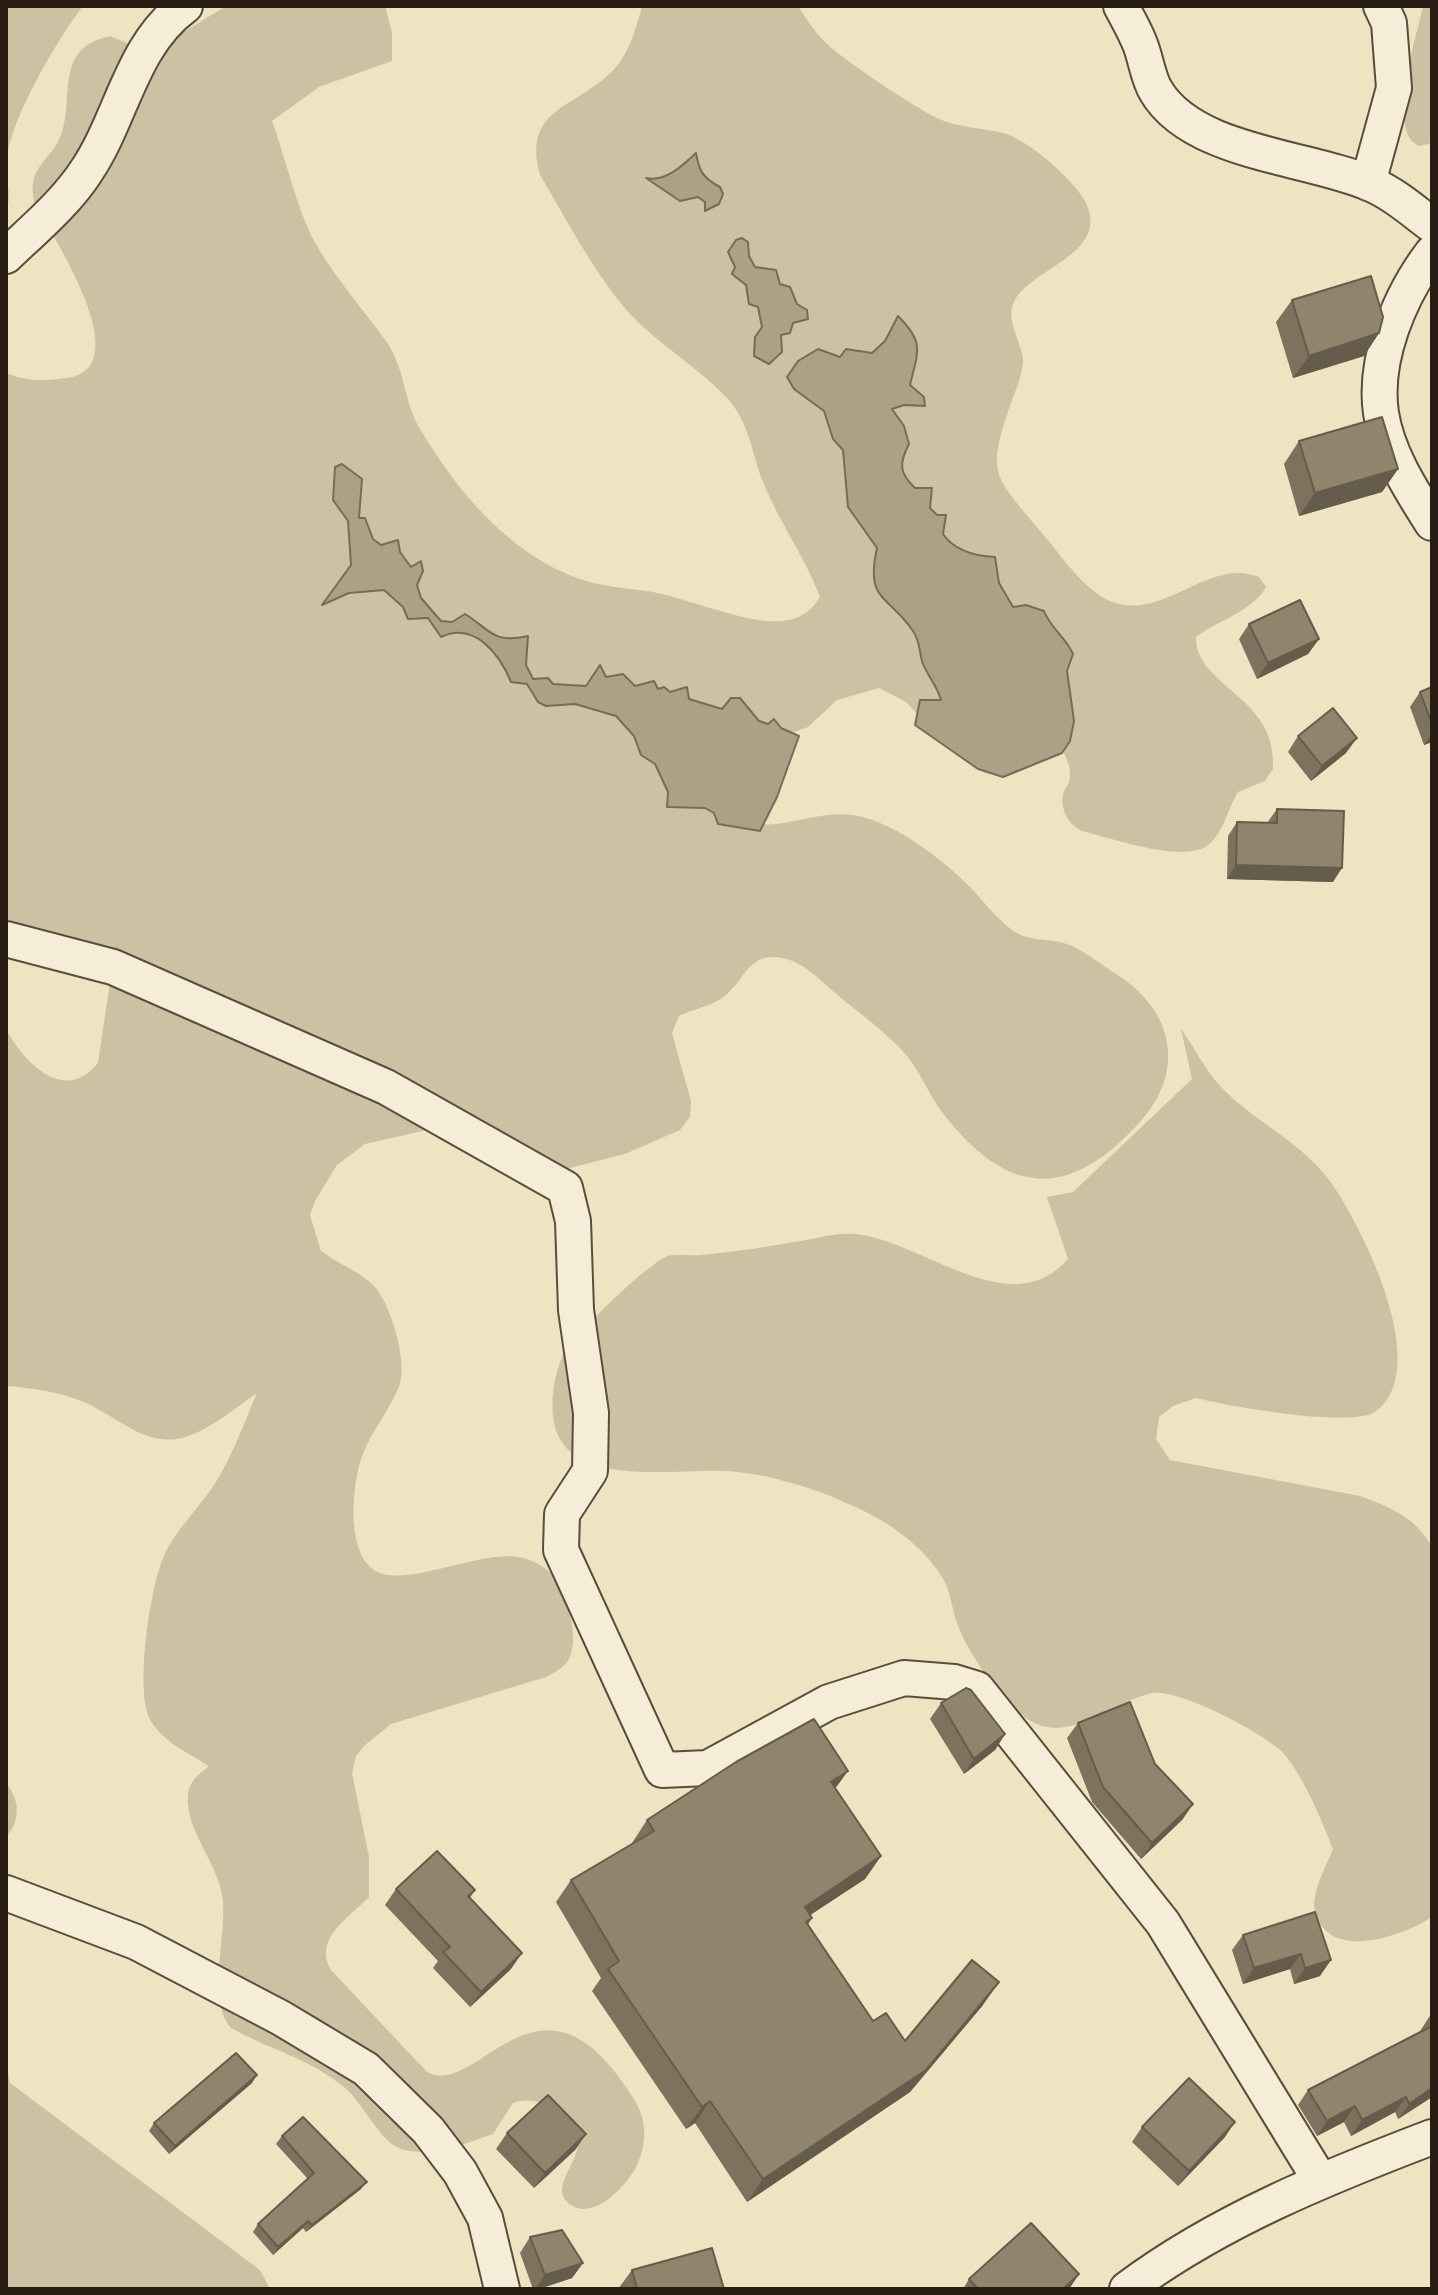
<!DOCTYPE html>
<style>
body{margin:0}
#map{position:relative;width:1438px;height:2295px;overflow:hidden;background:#f0e3c1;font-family:"IM FELL Double Pica",serif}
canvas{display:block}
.frame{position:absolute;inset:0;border:8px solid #271d12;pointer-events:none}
</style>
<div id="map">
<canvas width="1438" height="2295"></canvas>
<div class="frame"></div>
</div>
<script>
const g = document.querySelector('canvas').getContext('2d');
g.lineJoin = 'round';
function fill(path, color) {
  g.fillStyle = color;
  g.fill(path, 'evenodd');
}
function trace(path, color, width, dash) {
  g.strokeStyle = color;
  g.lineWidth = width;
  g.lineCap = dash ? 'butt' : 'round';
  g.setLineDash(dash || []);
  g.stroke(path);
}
const green = new Path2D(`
 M 6,6 L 83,6 C 58,38 12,117 7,157 C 4,177 13,193 6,213 Z
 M 226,6 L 385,6 L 392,33 L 392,61 L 319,87 L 272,121 C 285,156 297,209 314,241 C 335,278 364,310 388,344 C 405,370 404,402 420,429 C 457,491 510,555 580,579 C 605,588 632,588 658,593 C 675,597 693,603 710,608 C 746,618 797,637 820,597 C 805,557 779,522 763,482 C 751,452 750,423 727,398 C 698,367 659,345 630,314 C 594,273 568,222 540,175 C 523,112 569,109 606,77 C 628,59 635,32 642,6 L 798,6 C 806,18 814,31 823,40 C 840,58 910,104 933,116 C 955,128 979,127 1003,133 C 1027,139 1073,179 1085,201 C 1112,253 1032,268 1015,300 C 1004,319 1021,340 1023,359 C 1023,372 1017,388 1012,400 C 986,475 992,473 1042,533 C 1059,553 1077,580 1099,595 C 1156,633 1205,555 1259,577 L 1266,587 C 1252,612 1218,620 1196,637 C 1195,687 1278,696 1273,769 L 1265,781 L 1238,792 C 1228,808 1224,832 1208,845 C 1183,864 1111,838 1082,831 C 1069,825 1060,810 1063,795 C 1064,788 1070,784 1070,777 C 1071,764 1064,753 1058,742 L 946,553 L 819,369 L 952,700 L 925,722 L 906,702 L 879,688 L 837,700 L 808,727 L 776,739 L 733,818 C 746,820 762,826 775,824 C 803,821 829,810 859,816 C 898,825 942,859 970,887 C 983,901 997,919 1012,930 C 1029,942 1046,938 1064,943 C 1082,948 1101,965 1116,974 C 1173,1010 1187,1070 1140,1122 C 1068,1202 1006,1196 942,1112 C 929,1095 921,1073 907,1056 C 887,1032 857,1012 834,992 C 817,977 797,956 772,957 C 748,958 744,979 728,993 C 715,1006 695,1008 679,1016 L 672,1033 L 691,1101 L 690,1117 L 680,1130 L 625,1154 L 554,1172 L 427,1130 L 365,1144 L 337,1165 L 315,1201 L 310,1215 L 321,1251 C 337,1263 358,1271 372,1284 C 390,1300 409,1364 399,1387 C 389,1411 371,1432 362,1456 C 352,1484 347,1546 370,1567 C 399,1594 481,1547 523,1558 C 534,1561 548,1568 554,1577 C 567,1594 580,1639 569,1659 C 564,1668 555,1672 546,1677 L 391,1724 L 365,1745 L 356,1756 L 352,1773 L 369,1857 L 369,1897 C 349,1918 313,1938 331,1970 L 427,2072 C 480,2100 540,1945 635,2101 C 647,2121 647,2143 637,2165 C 628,2184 595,2221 571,2205 C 537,2182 617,2141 553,2108 C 539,2101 529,2098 513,2103 L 493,2134 C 468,2143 422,2160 397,2147 C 378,2138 363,2103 345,2088 C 311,2059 268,2049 231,2028 C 205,1996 229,1933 222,1894 C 216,1861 185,1829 188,1795 C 189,1781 199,1774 209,1766 C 190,1754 163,1742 151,1721 C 134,1694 150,1588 163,1558 C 176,1528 202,1506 219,1477 C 234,1451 245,1421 257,1393 C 238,1406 218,1423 196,1433 C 150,1454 123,1419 84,1402 C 60,1392 32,1388 6,1386 L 6,1029 C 24,1063 65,1105 98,1063 L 110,982 L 6,933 L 6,373 C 27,382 45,381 67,378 C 141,368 50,232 34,202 C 27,165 50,163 61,135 C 75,98 53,48 110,36 L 136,47 L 159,47 Z
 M 1423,6 L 1432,6 L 1432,143 L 1419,146 C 1385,131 1417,36 1423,6 Z
 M 1181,1029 C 1193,1045 1202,1064 1214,1079 C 1248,1120 1302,1140 1332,1184 C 1363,1229 1434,1370 1375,1412 C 1352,1428 1226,1406 1196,1398 L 1173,1406 L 1159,1417 L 1156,1439 L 1170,1460 L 1360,1496 C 1392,1508 1415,1517 1432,1547 L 1432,1917 C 1405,1935 1332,1962 1316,1915 C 1309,1895 1326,1867 1333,1849 C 1323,1823 1300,1767 1279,1749 C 1259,1731 1179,1689 1153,1693 C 1110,1701 1067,1750 1023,1716 C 1000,1699 966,1650 957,1623 C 952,1609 950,1589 942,1577 C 922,1545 888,1521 853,1506 C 815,1488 769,1474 727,1471 C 676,1468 566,1490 554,1422 C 550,1401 554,1377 562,1357 C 570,1338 649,1262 668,1256 C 677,1253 690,1256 700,1255 C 735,1252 772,1246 806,1240 C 823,1237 837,1233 855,1234 C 922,1240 1010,1325 1068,1259 L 1047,1197 L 1073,1192 L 1192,1079 Z
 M 6,1783 C 20,1800 21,1821 6,1837 Z
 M 6,2062 L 10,2083 L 260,2270 L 270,2289 L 6,2289 Z`);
const water = new Path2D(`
 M 696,153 C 699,171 703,178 720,187 L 723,194 L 719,204 L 705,211 L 705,202 L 698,197 L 680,201 L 646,178 C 665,183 683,165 696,153 Z
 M 742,238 L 748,242 L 749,256 L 755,267 L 776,270 L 780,284 L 790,287 L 797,304 L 807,310 L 808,319 L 793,323 L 790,333 L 781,335 L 782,352 L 769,364 L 754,356 L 755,337 L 762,327 L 758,307 L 749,304 L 746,285 L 732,274 L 735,267 L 728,252 L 736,240 Z
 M 898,316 C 925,343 918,351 910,385 L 924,397 L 925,406 L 904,405 L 892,409 L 904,426 L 909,444 C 899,463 899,473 915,488 L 932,488 L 930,508 L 937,515 L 946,515 L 943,534 C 954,550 975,556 995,557 L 999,583 L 1013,607 L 1026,605 L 1044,611 C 1051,629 1065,636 1073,654 L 1067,671 L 1074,721 L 1070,741 L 1062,753 L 1003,777 L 978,769 L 915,725 L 920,700 L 941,700 C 937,685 926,674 922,661 C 919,650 920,641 913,631 C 888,594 865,602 877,548 L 848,507 L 843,450 L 833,439 L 824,411 L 794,389 L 787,377 L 798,361 L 818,349 L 840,357 L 846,349 L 872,353 L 885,341 Z
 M 342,464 L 362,479 L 359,518 L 365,518 L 373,539 L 381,545 L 398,540 L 400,552 L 411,567 L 421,561 L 423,571 L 417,585 L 421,598 L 441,621 L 452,622 L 465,614 C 491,630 492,644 528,636 L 526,665 L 533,679 L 548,678 L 553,684 L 586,686 L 600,665 L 606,677 L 623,674 L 635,686 L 654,681 L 658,689 L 664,687 L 670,692 L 687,687 L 689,699 L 722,709 L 731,698 L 740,698 L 759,721 L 768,724 L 774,719 L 781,728 L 799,736 L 777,797 L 760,831 L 718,824 L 714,813 L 705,808 L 667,807 L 668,792 L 655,764 L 641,755 L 634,736 L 616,716 L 575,704 L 546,706 L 538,702 L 527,684 L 511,682 C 500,655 475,621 441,637 L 428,618 L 408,619 L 403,607 L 384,590 L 349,593 L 322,605 L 351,565 L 348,521 L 333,500 L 335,467 Z`);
const minor = new Path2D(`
 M 1121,6 C 1128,19 1135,31 1140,44 C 1146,59 1148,78 1156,91 C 1193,154 1311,157 1371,184 C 1394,194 1412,210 1432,225
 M 1368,183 L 1394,88 L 1389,23 L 1381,6
 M 1432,253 C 1400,295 1373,359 1381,413 C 1387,453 1411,490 1432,523
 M 6,256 C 33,230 66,203 87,170 C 122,118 131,45 185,6
 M 6,939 L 113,967 L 386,1087 L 565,1188 L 573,1221 L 576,1310 L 591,1413 L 590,1471 L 562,1514 L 561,1550 L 662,1770 L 708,1768 L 829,1702 L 904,1678 L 954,1682 L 977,1689 L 1163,1923 L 1320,2180
 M 6,1893 L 136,1942 L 281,2018 L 366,2069 L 428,2130 L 460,2172 L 485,2218 L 502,2289
 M 1127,2289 C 1218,2221 1327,2177 1432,2137`);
const wall = new Path2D(`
 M 1292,300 L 1379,333 L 1364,356 L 1293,378 L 1276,322 Z
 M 1299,441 L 1398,469 L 1382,492 L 1299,516 L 1284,464 Z
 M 1249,624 L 1319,639 L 1308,654 L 1257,679 L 1239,639 Z
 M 1432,687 L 1432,742 L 1424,745 L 1410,707 L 1420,692 Z
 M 1298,736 L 1346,753 L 1311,781 L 1288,752 Z
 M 1277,809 L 1333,882 L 1227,879 L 1228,836 L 1237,822 L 1267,823 Z
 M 941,1703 L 1005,1734 L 995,1750 L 964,1774 L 930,1719 Z
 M 1078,1723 L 1155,1764 L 1193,1804 L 1182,1820 L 1141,1859 L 1092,1802 L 1067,1738 Z
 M 836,1789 L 881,1856 L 865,1879 L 810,1915 L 812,1918 L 808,1925 L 873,2021 L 905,2041 L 983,2005 L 910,2092 L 747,2202 L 695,2123 L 686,2129 L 592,1991 L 601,1978 L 556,1902 L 571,1880 L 632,1844 L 632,1843 L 647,1820 Z
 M 396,1889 L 475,1890 L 470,1898 L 511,1969 L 470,2007 L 433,1968 L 438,1961 L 385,1905 Z
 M 1315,1912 L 1320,1976 L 1294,1984 L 1290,1969 L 1243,1984 L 1232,1950 L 1243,1935 Z
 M 1432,2015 L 1432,2097 L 1398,2119 L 1395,2112 L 1351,2136 L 1344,2122 L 1317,2136 L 1298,2105 L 1308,2090 L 1419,2033 L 1429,2017 Z
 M 252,2083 L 169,2154 L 149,2131 L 154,2123 Z
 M 1142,2127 L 1225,2137 L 1178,2186 L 1132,2142 Z
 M 507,2133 L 586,2134 L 575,2150 L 534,2188 L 496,2149 Z
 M 282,2136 L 361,2189 L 306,2232 L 303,2228 L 273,2255 L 253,2232 L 258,2224 L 308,2179 L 276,2144 Z
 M 530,2237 L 583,2263 L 572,2278 L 539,2289 L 533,2289 L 520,2253 Z
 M 632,2270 L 724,2289 L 618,2289 Z
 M 1079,2274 L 1069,2289 L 963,2289 L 969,2279 Z`);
const shadedWall = new Path2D(`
 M 1379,333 L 1364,356 L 1293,378 L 1309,356 Z
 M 1398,469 L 1382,492 L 1299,516 L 1315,493 Z
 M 1319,639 L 1308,654 L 1257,679 L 1268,663 Z
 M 1432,733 L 1432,742 L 1424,745 Z
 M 1357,738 L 1346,753 L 1311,781 L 1322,766 Z
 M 1236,865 L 1342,868 L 1333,882 L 1227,879 Z
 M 1005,1734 L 995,1750 L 964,1774 L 974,1759 Z
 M 848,1771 L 832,1793 L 831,1782 Z
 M 1193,1804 L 1182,1820 L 1141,1859 L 1152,1843 Z
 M 881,1856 L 865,1879 L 789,1929 L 805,1907 Z
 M 522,1953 L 511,1969 L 470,2007 L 481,1992 Z
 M 1301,1954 L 1290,1969 L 1243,1984 L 1254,1968 Z
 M 1331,1960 L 1320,1976 L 1294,1984 L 1305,1968 Z
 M 999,1982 L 983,2005 L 910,2092 L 747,2202 L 763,2179 Z
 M 257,2075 L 252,2083 L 169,2154 L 175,2146 Z
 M 1432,2088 L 1432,2097 L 1398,2119 L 1409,2104 Z
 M 1406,2097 L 1395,2112 L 1351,2136 L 1362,2120 Z
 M 710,2101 L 695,2123 L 686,2129 L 702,2107 Z
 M 1355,2106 L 1344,2122 L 1317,2136 L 1327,2121 Z
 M 1235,2122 L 1225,2137 L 1178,2186 L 1189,2171 Z
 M 586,2134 L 575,2150 L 534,2188 L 545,2173 Z
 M 367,2182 L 361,2189 L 306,2232 L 312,2225 Z
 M 308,2221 L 303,2228 L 273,2255 L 278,2247 Z
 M 583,2263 L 572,2278 L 539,2289 L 535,2289 L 545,2275 Z
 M 1079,2274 L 1069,2289 L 1063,2289 Z`);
const building = new Path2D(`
 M 1371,276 L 1383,317 L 1379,333 L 1309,356 L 1292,300 Z
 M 1382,417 L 1398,469 L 1315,493 L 1299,441 Z
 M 1300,600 L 1319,639 L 1268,663 L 1249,624 Z
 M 1432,687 L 1432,724 L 1420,692 Z
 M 1333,708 L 1357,738 L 1322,766 L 1298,736 Z
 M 1277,809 L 1344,811 L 1342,868 L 1236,865 L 1237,822 L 1277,823 Z
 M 966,1688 L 971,1690 L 1005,1734 L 974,1759 L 941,1703 Z
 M 1130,1702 L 1155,1764 L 1193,1804 L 1152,1843 L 1103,1787 L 1078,1723 Z
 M 814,1719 L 848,1771 L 831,1782 L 881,1856 L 805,1907 L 812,1918 L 806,1922 L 873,2021 L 886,2013 L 905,2041 L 972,1960 L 999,1982 L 926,2070 L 763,2179 L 710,2101 L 702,2107 L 608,1969 L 619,1961 L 571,1880 L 654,1831 L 647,1820 L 736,1762 Z
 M 437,1851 L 475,1890 L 468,1896 L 522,1953 L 481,1992 L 443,1952 L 450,1947 L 396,1889 Z
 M 1315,1912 L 1331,1960 L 1305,1968 L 1301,1954 L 1254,1968 L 1243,1935 Z
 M 1432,2026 L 1432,2088 L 1409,2104 L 1406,2097 L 1362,2120 L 1355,2106 L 1327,2121 L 1308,2090 Z
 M 236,2053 L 257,2075 L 175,2146 L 154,2123 Z
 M 1189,2078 L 1235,2122 L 1189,2171 L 1142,2127 Z
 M 548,2095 L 586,2134 L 545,2173 L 507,2133 Z
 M 303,2117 L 367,2182 L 312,2225 L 308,2221 L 278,2247 L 258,2224 L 314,2173 L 282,2136 Z
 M 1031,2223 L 1079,2274 L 1063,2289 L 978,2289 L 969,2279 Z
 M 562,2230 L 583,2263 L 545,2275 L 530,2237 Z
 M 712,2248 L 724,2289 L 637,2289 L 632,2270 Z`);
fill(green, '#cec1a3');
fill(water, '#aca086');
trace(water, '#776c58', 2);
trace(minor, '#594e3e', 38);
trace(minor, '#f5edd7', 34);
fill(wall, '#7c725e');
fill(shadedWall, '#655c4c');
fill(building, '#90846d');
trace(building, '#655c4c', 2);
</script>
